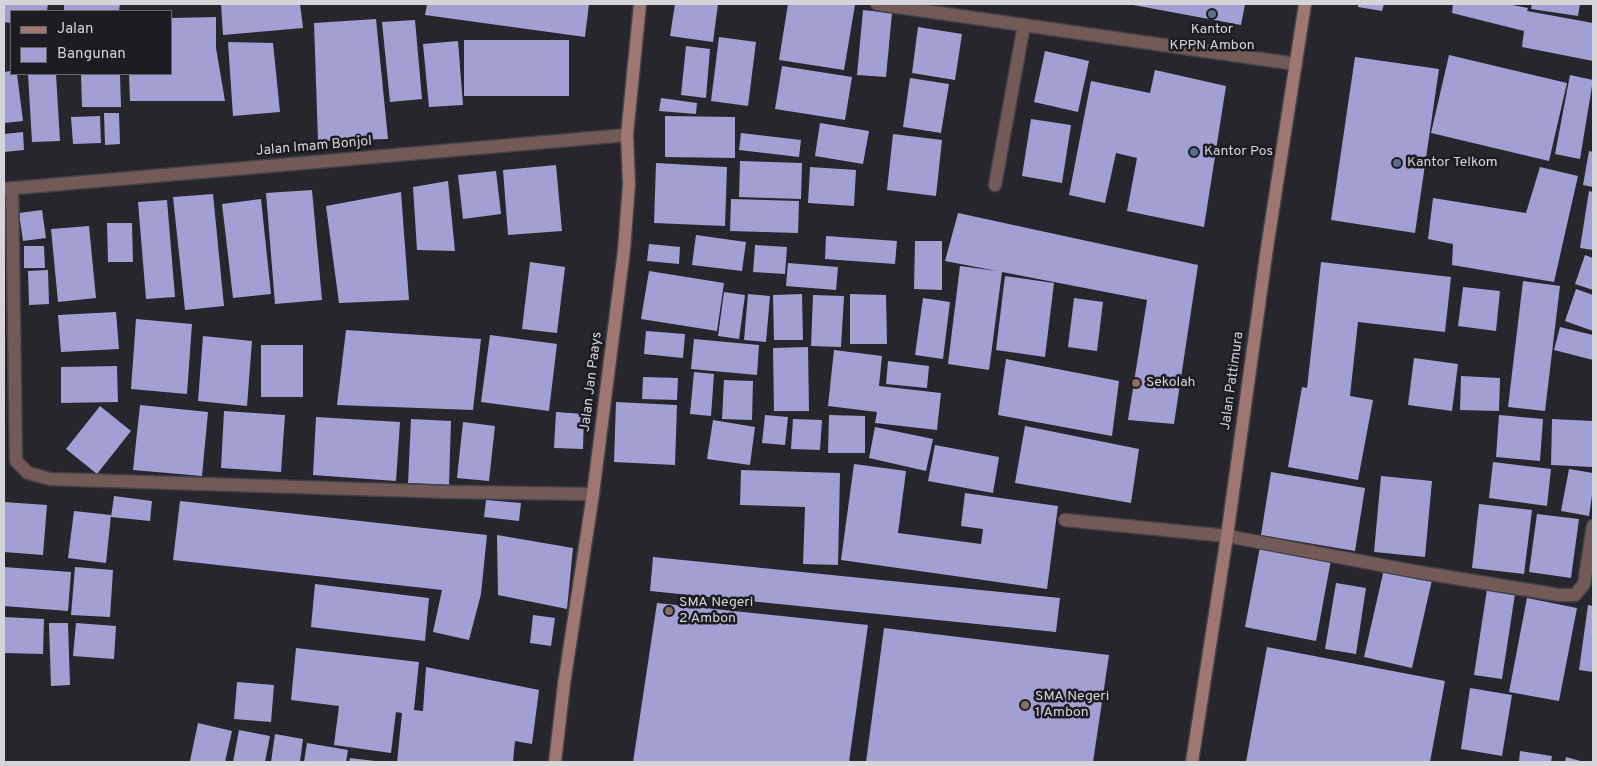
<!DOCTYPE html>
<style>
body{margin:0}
#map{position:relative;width:1597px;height:766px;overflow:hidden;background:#26262c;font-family:Overpass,sans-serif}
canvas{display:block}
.frame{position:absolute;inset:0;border:5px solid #d4d4d9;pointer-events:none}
.legend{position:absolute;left:10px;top:10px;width:162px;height:65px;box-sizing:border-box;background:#1c1c22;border:1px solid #66666b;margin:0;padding:6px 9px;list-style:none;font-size:15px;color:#d4d4d9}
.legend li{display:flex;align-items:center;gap:10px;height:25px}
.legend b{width:25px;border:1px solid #66666b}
</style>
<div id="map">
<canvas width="1597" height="766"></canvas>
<div class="frame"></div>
<ul class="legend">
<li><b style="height:6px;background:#a07770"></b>Jalan</li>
<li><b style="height:14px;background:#a19fd4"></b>Bangunan</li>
</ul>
</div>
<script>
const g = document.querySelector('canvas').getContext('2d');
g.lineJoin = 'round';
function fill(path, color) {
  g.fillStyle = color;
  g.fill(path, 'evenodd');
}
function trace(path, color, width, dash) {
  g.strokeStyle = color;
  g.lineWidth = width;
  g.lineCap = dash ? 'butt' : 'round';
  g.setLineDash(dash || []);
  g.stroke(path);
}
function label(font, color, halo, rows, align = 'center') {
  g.font = font + ' Overpass,sans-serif';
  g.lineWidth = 5;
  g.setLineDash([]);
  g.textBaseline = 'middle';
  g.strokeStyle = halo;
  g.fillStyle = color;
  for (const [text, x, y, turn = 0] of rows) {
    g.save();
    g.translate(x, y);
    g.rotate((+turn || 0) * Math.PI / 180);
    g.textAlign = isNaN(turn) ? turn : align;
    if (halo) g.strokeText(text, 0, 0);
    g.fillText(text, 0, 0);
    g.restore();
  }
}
const building = new Path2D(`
 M 4,4 L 48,4 L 47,11 L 11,11 L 11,23 L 4,22 Z
 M 64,4 L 120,4 L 119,11 L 64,11 Z
 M 221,4 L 300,4 L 303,28 L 223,35 Z
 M 427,4 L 589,4 L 585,37 L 425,15 Z
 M 675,4 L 718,4 L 713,42 L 670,36 Z
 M 788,4 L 855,5 L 844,70 L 779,60 Z
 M 1128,4 L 1245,4 L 1241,25 Z
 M 1358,4 L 1384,4 L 1382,11 L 1358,7 Z
 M 1453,4 L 1507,4 L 1528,8 L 1527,11 L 1593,23 L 1593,61 L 1522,47 L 1524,31 L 1452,13 Z
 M 1532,4 L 1580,4 L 1578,16 L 1531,9 Z
 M 863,10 L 892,13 L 886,77 L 857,75 Z
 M 216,17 L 216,48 L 225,101 L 130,101 L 129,74 L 171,74 L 171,18 Z
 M 376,19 L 388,139 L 318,141 L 314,23 Z
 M 415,20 L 422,99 L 390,102 L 382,22 Z
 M 918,27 L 962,34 L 955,80 L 912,73 Z
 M 719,37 L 756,42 L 748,106 L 711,101 Z
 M 464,40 L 569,40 L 569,96 L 464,96 Z
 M 458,41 L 463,105 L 429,107 L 423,44 Z
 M 228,42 L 273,43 L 280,112 L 233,116 Z
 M 686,46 L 710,49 L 706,98 L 681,95 Z
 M 1045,51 L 1089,61 L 1078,112 L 1034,102 Z
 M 1449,55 L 1567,83 L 1549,161 L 1431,133 Z
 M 1355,57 L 1439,69 L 1415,233 L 1331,220 Z
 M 782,66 L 852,77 L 845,120 L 775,109 Z
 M 1155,70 L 1226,86 L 1204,227 L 1127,211 L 1137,158 L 1116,153 L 1105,203 L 1069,195 L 1091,81 L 1150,93 Z
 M 11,71 L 11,74 L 17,74 L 23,121 L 4,123 L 4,72 Z
 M 28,74 L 56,74 L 60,141 L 32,142 Z
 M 81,74 L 120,74 L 121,107 L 82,107 Z
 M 1570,75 L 1593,80 L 1580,159 L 1555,154 Z
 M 910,78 L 949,84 L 941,133 L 903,127 Z
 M 661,98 L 697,103 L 696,114 L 659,111 Z
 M 104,113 L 119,113 L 120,144 L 105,145 Z
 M 100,116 L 101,143 L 73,144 L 71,117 Z
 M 665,116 L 735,117 L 735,158 L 665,157 Z
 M 1031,119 L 1071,125 L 1062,183 L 1022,176 Z
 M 820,123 L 869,131 L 863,164 L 815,156 Z
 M 23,132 L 24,150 L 4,152 L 4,134 Z
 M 741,133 L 801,140 L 799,157 L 739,150 Z
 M 893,134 L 942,140 L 936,196 L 887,190 Z
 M 1589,151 L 1593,152 L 1593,187 L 1583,185 Z
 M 740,161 L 802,163 L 801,199 L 739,197 Z
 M 656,163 L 727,167 L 725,226 L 654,223 Z
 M 556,165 L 562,231 L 508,235 L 503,170 Z
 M 810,167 L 856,170 L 854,206 L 808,203 Z
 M 1540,167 L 1578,176 L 1554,282 L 1452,265 L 1453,244 L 1428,239 L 1433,198 L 1526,213 Z
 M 496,171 L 501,214 L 463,219 L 458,175 Z
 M 448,181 L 455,251 L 417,250 L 413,187 Z
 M 312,190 L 322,300 L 275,304 L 266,193 Z
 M 1589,191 L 1593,192 L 1593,250 L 1580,248 Z
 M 401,192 L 409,300 L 339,303 L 326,206 Z
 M 213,194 L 224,306 L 185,310 L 173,197 Z
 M 261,199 L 271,294 L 233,298 L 222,204 Z
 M 731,199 L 799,201 L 798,233 L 730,231 Z
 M 167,200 L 175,297 L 146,299 L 138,202 Z
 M 42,210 L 46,238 L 23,241 L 19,213 Z
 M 958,213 L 1198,265 L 1174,424 L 1128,420 L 1147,300 L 1002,272 L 989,370 L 948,364 L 960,266 L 997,271 L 945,261 Z
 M 107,223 L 132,223 L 133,262 L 108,262 Z
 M 89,226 L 96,298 L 58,302 L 51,229 Z
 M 696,235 L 746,242 L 742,271 L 692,265 Z
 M 826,236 L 897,241 L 895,264 L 825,259 Z
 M 915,241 L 942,241 L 942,290 L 914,289 Z
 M 649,244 L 680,247 L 679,264 L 647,261 Z
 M 755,245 L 787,247 L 785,274 L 753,272 Z
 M 24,246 L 44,246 L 45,268 L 24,268 Z
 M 1585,255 L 1593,258 L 1593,290 L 1575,284 Z
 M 530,262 L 565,267 L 557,333 L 522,329 Z
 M 1321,262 L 1451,277 L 1445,332 L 1358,322 L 1350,396 L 1373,400 L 1358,480 L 1288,467 L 1302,387 L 1307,388 Z
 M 788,263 L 838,267 L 836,290 L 786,286 Z
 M 48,270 L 49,304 L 29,305 L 28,271 Z
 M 649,271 L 724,283 L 717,331 L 641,319 Z
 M 1005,276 L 1054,283 L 1045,357 L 996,350 Z
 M 1523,281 L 1560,286 L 1545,411 L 1508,407 Z
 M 1463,287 L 1500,291 L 1496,331 L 1458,326 Z
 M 1576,289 L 1593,295 L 1593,331 L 1565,321 Z
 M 724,292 L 745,295 L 739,339 L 718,336 Z
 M 748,294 L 770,296 L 766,342 L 744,340 Z
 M 802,294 L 803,340 L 774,340 L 773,295 Z
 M 850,294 L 886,295 L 887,344 L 850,344 Z
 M 813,295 L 844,296 L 841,347 L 811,346 Z
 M 923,298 L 950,302 L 943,359 L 915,355 Z
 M 1074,298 L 1103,302 L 1097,351 L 1068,347 Z
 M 116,312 L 119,349 L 61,352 L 58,315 Z
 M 136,319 L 192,324 L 187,394 L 131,389 Z
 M 1560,327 L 1593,335 L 1593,360 L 1554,350 Z
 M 346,330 L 481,339 L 473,410 L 337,405 Z
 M 646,331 L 685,334 L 683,358 L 644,354 Z
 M 490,335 L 557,344 L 549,411 L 481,402 Z
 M 203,336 L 252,341 L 247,406 L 198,401 Z
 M 694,339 L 759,345 L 757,375 L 691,369 Z
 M 261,345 L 303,345 L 303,397 L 261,397 Z
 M 808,347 L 809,411 L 774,411 L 773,348 Z
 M 834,350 L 882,356 L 879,386 L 941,393 L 937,430 L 875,423 L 877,412 L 828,406 Z
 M 1414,358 L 1458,364 L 1452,411 L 1408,405 Z
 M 1006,359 L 1119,381 L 1112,436 L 998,415 Z
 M 888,361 L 929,366 L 927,388 L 886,384 Z
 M 117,366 L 118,402 L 61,403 L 61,367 Z
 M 694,372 L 714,374 L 711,416 L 690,414 Z
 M 1461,376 L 1500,378 L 1499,411 L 1460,410 Z
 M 643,377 L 678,378 L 677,400 L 642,399 Z
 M 724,380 L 753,381 L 752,420 L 722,419 Z
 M 616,402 L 677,405 L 675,465 L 614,462 Z
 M 140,405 L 208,412 L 202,476 L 133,470 Z
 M 100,406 L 131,431 L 97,474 L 66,449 Z
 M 224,411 L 285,415 L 281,472 L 221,468 Z
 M 556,412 L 584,414 L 583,449 L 554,448 Z
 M 765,415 L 788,417 L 785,445 L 762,443 Z
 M 829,415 L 865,416 L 865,453 L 828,453 Z
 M 1499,415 L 1543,419 L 1540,461 L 1496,457 Z
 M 316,417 L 400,422 L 396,481 L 313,475 Z
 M 411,419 L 451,421 L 449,485 L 408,483 Z
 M 793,419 L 822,420 L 820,450 L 791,449 Z
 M 1552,419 L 1593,421 L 1593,467 L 1551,465 Z
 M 713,420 L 755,427 L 750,465 L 707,459 Z
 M 463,422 L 495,426 L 489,481 L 457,478 Z
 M 1025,426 L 1139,449 L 1131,503 L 1015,483 Z
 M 875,427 L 933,439 L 926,471 L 869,458 Z
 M 935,445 L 999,457 L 993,493 L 928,481 Z
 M 1493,462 L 1551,469 L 1547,506 L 1489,498 Z
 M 854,464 L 906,471 L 898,533 L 981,544 L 983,529 L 961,526 L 965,493 L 1058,506 L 1047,589 L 841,560 Z
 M 1569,469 L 1593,473 L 1593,489 L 1589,516 L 1561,511 Z
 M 741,470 L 840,473 L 838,565 L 803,564 L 805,507 L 740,505 Z
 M 1271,472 L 1365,488 L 1355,551 L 1261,535 Z
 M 1381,476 L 1432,481 L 1425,557 L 1374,552 Z
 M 114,496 L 152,501 L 150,521 L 111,517 Z
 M 486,500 L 521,503 L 519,521 L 484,517 Z
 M 180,501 L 487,535 L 481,594 L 469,640 L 433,632 L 442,590 L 173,560 Z
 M 4,502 L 47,505 L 43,555 L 4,552 Z
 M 1479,504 L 1532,510 L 1524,574 L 1472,568 Z
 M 74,511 L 111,515 L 106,563 L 68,558 Z
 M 1537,514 L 1579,519 L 1571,578 L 1529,572 Z
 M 497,535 L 573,548 L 567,609 L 498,595 Z
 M 1260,547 L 1331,560 L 1316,641 L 1245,627 Z
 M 653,557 L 1060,598 L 1056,632 L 650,591 Z
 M 4,567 L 71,572 L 68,611 L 4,606 Z
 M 75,567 L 113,570 L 110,617 L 71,615 Z
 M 1384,569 L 1432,580 L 1412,668 L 1364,657 Z
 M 1336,583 L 1366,588 L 1356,654 L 1325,649 Z
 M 315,584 L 429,598 L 425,641 L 311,627 Z
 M 1487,589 L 1515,594 L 1502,679 L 1474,675 Z
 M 1527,598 L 1577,608 L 1559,701 L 1509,692 Z
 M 657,603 L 868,625 L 849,762 L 633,762 Z
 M 1588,605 L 1593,606 L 1593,672 L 1579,670 Z
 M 533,615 L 555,618 L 551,646 L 530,643 Z
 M 4,617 L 44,619 L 43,654 L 4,653 Z
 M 49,623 L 68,623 L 70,685 L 51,686 Z
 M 76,623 L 116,626 L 114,659 L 73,656 Z
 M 884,628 L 1109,655 L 1093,762 L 866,762 Z
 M 1267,647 L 1445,681 L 1430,762 L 1246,762 Z
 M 296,648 L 419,662 L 414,710 L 423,711 L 426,667 L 539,690 L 532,744 L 515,741 L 513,762 L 397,762 L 402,713 L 396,712 L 391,753 L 334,745 L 339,706 L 291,700 Z
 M 237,682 L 274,685 L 271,722 L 234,719 Z
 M 1470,688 L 1512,695 L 1502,756 L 1461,749 Z
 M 198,723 L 232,731 L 225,762 L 190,761 Z
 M 239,730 L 270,736 L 265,762 L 233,762 Z
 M 275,734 L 303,739 L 300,762 L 271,762 Z
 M 307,743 L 348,750 L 346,762 L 304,762 Z
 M 1520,751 L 1552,756 L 1551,762 L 1519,762 Z
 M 1566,757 L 1584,762 L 1565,762 Z
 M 350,758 L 375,761 L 375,762 L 349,762 Z`);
const street = new Path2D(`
 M 877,4 L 1296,64
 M 995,185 L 1024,25
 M 12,188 L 16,461 L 28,473 L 50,479 L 451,492 L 593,494
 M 4,189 L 627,135
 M 1065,520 L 1227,536 L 1418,572 L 1559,595 L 1575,595 L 1584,584 L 1593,526`);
const secondary = new Path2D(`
 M 555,762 L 564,684 L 593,494 L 624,250 L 629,184 L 627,135 L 640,4
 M 1192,762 L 1227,536 L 1267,248 L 1305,4`);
const markers = [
 [1212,14,5,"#5c6f8a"],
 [1194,152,5,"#5c6f8a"],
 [1397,163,5,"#5c6f8a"],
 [1136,383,5,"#8d6e63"],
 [669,611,5,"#8d6e63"],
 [1025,705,5,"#8d6e63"]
];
const poiNames = [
 ["Kantor",1212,30,"center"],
 ["KPPN Ambon",1212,46,"center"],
 ["Kantor Pos",1204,152],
 ["Kantor Telkom",1407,163],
 ["Sekolah",1146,383],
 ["SMA Negeri",679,603],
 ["2 Ambon",679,619],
 ["SMA Negeri",1035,697],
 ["1 Ambon",1035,713]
];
const streetNames = [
 ["Jalan Imam Bonjol",314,147,-5],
 ["Jalan Pattimura",1233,381,-82],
 ["Jalan Jan Paays",592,382,-83]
];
fill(building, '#a19fd4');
trace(street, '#424248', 15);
trace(secondary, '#424248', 15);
trace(street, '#745a56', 12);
trace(secondary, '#a07770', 12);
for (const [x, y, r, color] of markers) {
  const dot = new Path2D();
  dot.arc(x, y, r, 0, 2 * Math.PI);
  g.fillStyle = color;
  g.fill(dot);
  trace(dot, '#1c1c22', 2);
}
label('14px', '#d4d4d9', '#1c1c22', poiNames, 'left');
label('14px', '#d4d4d9', '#1c1c22', streetNames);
</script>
